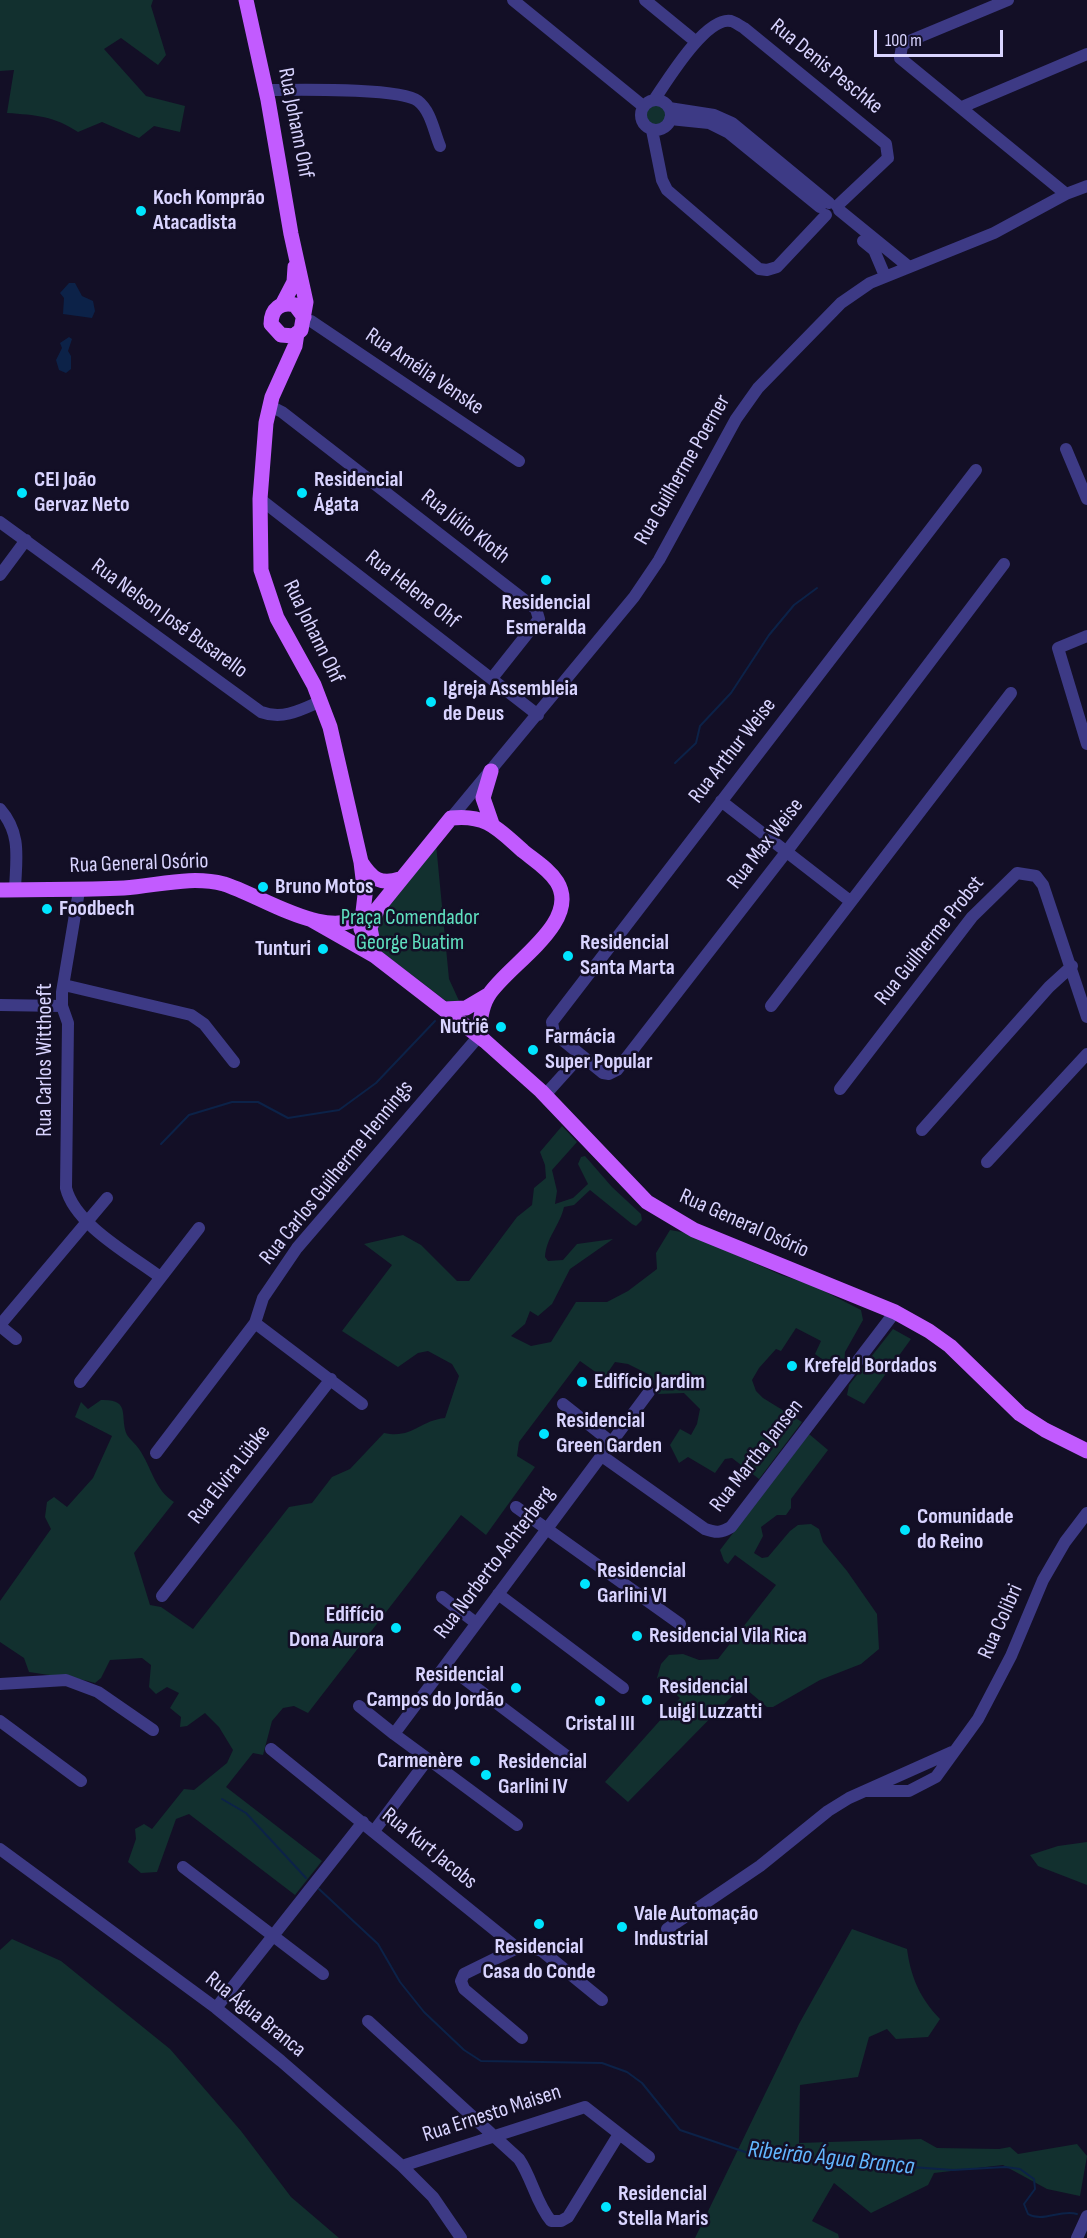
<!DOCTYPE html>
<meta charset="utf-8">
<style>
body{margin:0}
#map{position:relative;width:1087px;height:2238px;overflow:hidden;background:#130f26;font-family:"Sofia Sans Condensed",sans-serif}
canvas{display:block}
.scale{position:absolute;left:874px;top:30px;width:129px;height:27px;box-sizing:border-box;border:3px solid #d9d4ff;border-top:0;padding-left:8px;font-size:18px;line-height:21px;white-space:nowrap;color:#d9d4ff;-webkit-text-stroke:4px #130f26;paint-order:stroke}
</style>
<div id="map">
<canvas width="1087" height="2238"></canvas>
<div class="scale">100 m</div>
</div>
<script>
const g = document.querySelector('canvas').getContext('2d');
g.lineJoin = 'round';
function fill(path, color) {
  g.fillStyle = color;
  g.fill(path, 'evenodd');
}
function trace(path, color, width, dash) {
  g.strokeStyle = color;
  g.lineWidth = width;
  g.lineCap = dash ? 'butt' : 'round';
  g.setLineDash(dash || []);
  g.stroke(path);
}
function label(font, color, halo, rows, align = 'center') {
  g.font = font + ' "Sofia Sans Condensed",sans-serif';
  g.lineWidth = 5;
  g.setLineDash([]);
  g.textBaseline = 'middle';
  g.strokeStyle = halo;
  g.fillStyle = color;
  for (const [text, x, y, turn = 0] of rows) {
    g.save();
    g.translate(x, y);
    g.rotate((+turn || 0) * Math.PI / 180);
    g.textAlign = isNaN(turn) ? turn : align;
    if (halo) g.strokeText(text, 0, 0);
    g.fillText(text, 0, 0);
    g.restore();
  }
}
const green = new Path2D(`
 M 0,0 L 153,0 L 151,6 L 166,55 L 158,65 L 121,38 L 104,49 L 146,96 L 185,106 L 180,132 L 154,126 L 139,138 L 102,122 L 78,132 C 54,116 36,115 7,113 L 14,70 L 0,71 Z
 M643 115a12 12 0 1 1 24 0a12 12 0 1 1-24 0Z
 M 436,844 L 449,979 L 460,1003 L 446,1001 L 383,953 L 377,944 L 377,916 Z
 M 562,1126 L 577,1142 L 552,1170 L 557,1191 L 555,1204 L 573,1198 L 588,1184 L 578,1164 L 581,1157 L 585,1156 L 612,1187 L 641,1214 L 642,1220 L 636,1226 L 632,1224 L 590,1190 L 574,1205 L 564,1207 C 560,1225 546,1238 545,1257 L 548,1261 L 563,1260 L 577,1244 L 613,1239 L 570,1269 L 552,1304 L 538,1316 L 530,1311 L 525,1324 L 511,1336 L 531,1346 L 551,1342 L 576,1302 L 607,1302 L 628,1291 L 657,1269 L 656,1253 L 670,1230 L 687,1233 L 781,1275 L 812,1285 L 861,1310 L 863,1320 L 845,1352 L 844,1366 L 837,1370 L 815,1354 L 821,1341 L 796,1328 L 781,1351 L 776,1349 L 759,1368 L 752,1380 L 756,1391 L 763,1398 L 802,1422 L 759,1479 L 732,1458 L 725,1459 L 715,1473 L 688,1457 L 679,1463 L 670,1445 L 680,1429 L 691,1435 L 697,1424 L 700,1409 L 684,1393 L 658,1394 L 650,1375 L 628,1364 L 615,1362 L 604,1378 L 580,1361 L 519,1442 L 517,1456 L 535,1467 L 486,1535 L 461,1515 L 308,1713 L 294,1706 L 283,1708 L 272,1721 L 263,1755 L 253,1753 L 226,1787 L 322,1861 L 295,1895 L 189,1814 L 176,1819 L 157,1872 L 141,1873 L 128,1862 L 136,1839 L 135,1829 L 144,1824 L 152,1829 L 184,1789 L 194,1790 L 227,1763 L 233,1750 L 219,1727 L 205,1713 L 187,1726 L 180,1727 L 181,1717 L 170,1708 L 179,1693 L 167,1687 L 156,1694 L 149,1687 L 151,1665 L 142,1658 L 110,1660 L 101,1678 L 95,1683 C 73,1676 51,1676 29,1672 L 24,1658 L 0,1642 L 0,1601 L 51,1529 L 45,1517 L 47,1502 L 54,1497 L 67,1507 L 93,1478 L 112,1436 L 75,1417 L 81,1402 L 88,1409 L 101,1400 C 132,1399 119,1417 127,1435 C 130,1440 136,1444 139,1449 C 152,1468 154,1489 174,1502 L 134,1553 L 150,1605 L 161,1607 L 193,1629 L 289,1507 L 312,1503 L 332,1477 L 350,1469 L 384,1433 C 413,1439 418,1421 445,1418 L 459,1376 L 452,1364 L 428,1351 L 418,1353 L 398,1367 L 342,1331 L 392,1265 L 364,1244 L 403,1235 L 421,1245 L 457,1281 L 469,1281 L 517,1217 L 532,1205 L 534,1188 L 546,1178 L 545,1165 L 540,1152 Z
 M 893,1329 L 911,1339 L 864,1404 L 847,1395 L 849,1385 Z
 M 809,1434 L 828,1450 L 791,1499 L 791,1508 L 786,1515 L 777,1515 L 761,1527 L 763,1536 L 754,1553 L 762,1558 L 768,1557 L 790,1531 L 798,1525 L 811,1524 L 819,1529 L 823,1542 L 847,1571 L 877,1614 L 879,1649 L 861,1664 L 820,1680 L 773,1707 L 767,1707 L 746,1689 L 739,1689 L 628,1802 L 605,1782 L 680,1698 L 657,1678 L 661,1664 L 669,1655 L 683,1654 L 699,1660 L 718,1659 L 776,1585 L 735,1555 L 728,1564 L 724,1561 L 720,1550 Z
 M 1087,1842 L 1087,1885 L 1038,1866 L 1030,1855 L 1058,1846 Z
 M 852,1929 L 907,1949 C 911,1978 920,1998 940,2019 L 928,2037 L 896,2039 L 887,2029 L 869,2037 L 858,2077 L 800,2085 L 799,2143 L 921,2139 L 937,2148 L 999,2149 L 1010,2147 L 1018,2154 L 1077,2144 L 1087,2156 L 1080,2196 L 1047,2189 L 1003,2165 L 934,2173 L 928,2185 L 871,2213 L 834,2183 L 812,2221 L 838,2234 L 839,2238 L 695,2238 L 799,2024 Z
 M 12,1939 L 61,1961 L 170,2049 L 241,2131 L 291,2197 L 339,2238 L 0,2238 L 0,1950 Z`);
const water = new Path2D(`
 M 69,283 L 75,283 L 82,296 L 93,301 L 95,311 L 92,318 L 63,314 L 64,298 L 60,293 Z
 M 69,337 L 72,339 L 68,351 L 71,356 L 71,369 L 66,373 L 59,370 L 56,360 L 62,348 L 60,343 Z`);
const stream = new Path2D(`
 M 675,763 L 696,743 L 700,726 L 731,693 L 769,635 L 794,605 L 817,588
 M 161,1144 L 189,1115 L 232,1102 L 258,1102 L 288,1118 L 339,1110 L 376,1083 L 435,1021
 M 222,1799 L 246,1813 L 306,1878
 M 319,1889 L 378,1944 L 400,1982 L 424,2012 L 464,2050 L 481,2061 L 602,2063 L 627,2072 L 642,2083 L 680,2130 L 757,2156 L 953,2170 L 1005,2167 L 1020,2169 L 1034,2179 L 1035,2189 L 1024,2204 L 1028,2214 C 1043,2223 1060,2209 1077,2214`);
const minor = new Path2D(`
 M 513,0 L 643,106
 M 645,0 L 695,41
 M 1008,0 L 907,42 L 902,46 L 900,58 L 1066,194
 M 266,90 C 294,90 399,87 418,101 C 431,111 434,132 440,146
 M641 115a15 15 0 1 1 30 0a15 15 0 1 1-30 0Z
 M 654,100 C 667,81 706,16 731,21 C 735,22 740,26 744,28 L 886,144 L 888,158 L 837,206
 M 962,107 L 1087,54
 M 669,108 L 714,115 L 732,123 L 829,203
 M 670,119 L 709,123 L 729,133 L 820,207
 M 652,130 L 662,180 L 667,190 L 759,269 L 767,270 L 777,267 L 826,215
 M 839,210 L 909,267
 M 863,241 L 874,250 L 885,276
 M 304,321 L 311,321 L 519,461
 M 270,406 L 282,412 L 536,609 L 539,619 L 493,677
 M 1066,449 L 1087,499
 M 976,470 L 552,1022 L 554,1033 L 603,1073 L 609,1074 L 617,1070 L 787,851 L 1004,564
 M 260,499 L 538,715
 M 0,522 L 261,712 C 283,720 301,710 321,701
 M 0,575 L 26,540
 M 1087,636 L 1058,648 L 1087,744
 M 721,801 L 850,901
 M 0,809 C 22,834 16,859 15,890
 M 451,818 L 634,597 L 659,560 L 736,419 L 758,388 L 841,303 L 870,283 L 994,233 L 1066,194 L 1087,186
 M 79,891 L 62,992 L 62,1006 L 68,1023 L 66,1188 C 75,1225 131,1255 160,1277
 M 64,985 L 191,1015 L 204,1024 L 234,1062
 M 0,1005 L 62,1006
 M 771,1006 L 1011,693
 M 840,1089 L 972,917 L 1017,873 L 1036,876 L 1043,885 L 1087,1017
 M 545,1095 L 581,1055
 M 922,1130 L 1049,987 L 1072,966
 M 987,1162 L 1087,1054
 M 255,1323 L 362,1404
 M 0,1325 L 107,1198
 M 0,1326 L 16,1339
 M 80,1382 L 199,1228
 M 563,1404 L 611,1442
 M 156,1453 L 255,1323 L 263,1298 L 297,1248 L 479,1036
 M 602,1456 L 705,1529 C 716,1533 721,1533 731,1527 L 895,1312
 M 516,1507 L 680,1624
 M 498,1594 L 623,1688
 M 162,1596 L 331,1379
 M 442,1597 L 476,1623
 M 446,1665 L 572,1760
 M 0,1684 L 66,1680 L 98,1692 L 153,1730
 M 359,1706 L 394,1734
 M 0,1721 L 81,1781
 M 271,1749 L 517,1948 L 533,1948 L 542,1951 L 602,2000
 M 428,1759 L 517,1825
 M 866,1791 L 909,1791 L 936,1777 L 978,1719 L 1011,1656 L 1043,1580 L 1065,1542 L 1087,1513
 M 374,1831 L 428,1759 L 394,1734 L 649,1392
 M 0,1849 L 216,2008 L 281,2061 L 402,2166 L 433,2197 L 461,2238
 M 183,1867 L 323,1974
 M 667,1929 L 760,1866 L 828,1811 L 849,1798 L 952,1752
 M 517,1948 L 464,1974 L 461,1981 L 464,1989 L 522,2038
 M 216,2008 L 363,1822
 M 368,2021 L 519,2159 C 532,2178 536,2203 551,2221 L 561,2221 L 568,2217 L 619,2134
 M 402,2166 L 585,2107 L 649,2157
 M 1077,2238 L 1087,2216`);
const major = new Path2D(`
 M 246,0 L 268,100 L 291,234 L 306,302 L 301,330 L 294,336 L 281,335 L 271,324 C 271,309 281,301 295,305 L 304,317
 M 282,305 L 294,282 L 295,267
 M 297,333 L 295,346 L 272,397 L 266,423 L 260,499 L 261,570 L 277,618 L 314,685 L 330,727 L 361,862 L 365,895 L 361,929 L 375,956
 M 491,771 L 483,798 L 492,824
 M 361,862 C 372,879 380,885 400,879
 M 0,890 C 41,889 82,890 124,888 C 157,886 190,875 224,884 C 263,896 332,946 368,911
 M 310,919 L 375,956 L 485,1041 L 541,1091 L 647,1202 L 694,1230 L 895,1312 L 929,1331 L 950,1346 L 1020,1414 L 1045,1430 L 1087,1451
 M 373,943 L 370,928 L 378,908 L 451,818 C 487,814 498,829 523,851 C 534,860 549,869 557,882 C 582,923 507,965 488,996 C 481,1008 480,1022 479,1036
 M 444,1009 L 466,1008 L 488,995`);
const markers = [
 [141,211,6,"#00e5ff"],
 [22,493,6,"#00e5ff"],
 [302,493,6,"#00e5ff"],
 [546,580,6,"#00e5ff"],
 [431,702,6,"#00e5ff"],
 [263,887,6,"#00e5ff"],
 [47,909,6,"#00e5ff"],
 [323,949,6,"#00e5ff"],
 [568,956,6,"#00e5ff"],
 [501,1027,6,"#00e5ff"],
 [533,1050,6,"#00e5ff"],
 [792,1366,6,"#00e5ff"],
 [582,1382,6,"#00e5ff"],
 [544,1434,6,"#00e5ff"],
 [905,1530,6,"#00e5ff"],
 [585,1584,6,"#00e5ff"],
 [396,1628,6,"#00e5ff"],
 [637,1636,6,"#00e5ff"],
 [516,1688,6,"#00e5ff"],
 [647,1700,6,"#00e5ff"],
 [600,1701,6,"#00e5ff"],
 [475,1761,6,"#00e5ff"],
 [486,1775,6,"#00e5ff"],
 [539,1924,6,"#00e5ff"],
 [622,1927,6,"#00e5ff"],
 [606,2207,6,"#00e5ff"]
];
const streetNames = [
 ["Rua Denis Peschke",826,67,39],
 ["Rua Johann Ohf",295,123,79],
 ["Rua Amélia Venske",424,372,34],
 ["Rua Guilherme Poerner",683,470,-60],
 ["Rua Júlio Kloth",465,527,38],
 ["Rua Helene Ohf",412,590,38],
 ["Rua Nelson José Busarello",169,619,36],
 ["Rua Johann Ohf",313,632,64],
 ["Rua Arthur Weise",733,751,-52],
 ["Rua Max Weise",766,844,-52],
 ["Rua General Osório",139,864,-2],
 ["Rua Guilherme Probst",930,941,-51],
 ["Rua Carlos Witthoeft",45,1060,-90],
 ["Rua Carlos Guilherme Hennings",337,1173,-51],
 ["Rua General Osório",744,1224,24],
 ["Rua Martha Jansen",757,1456,-52],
 ["Rua Elvira Lübke",230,1475,-52],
 ["Rua Norberto Achterberg",495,1563,-53],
 ["Rua Colibri",1001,1622,-66],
 ["Rua Kurt Jacobs",429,1849,39],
 ["Rua Água Branca",255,2015,39],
 ["Rua Ernesto Maisen",492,2114,-18]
];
const poiNames = [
 ["Koch Komprão",153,198],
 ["Atacadista",153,223],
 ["CEI João",34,480],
 ["Gervaz Neto",34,505],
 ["Residencial",314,480],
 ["Ágata",314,505],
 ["Residencial",546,603,"center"],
 ["Esmeralda",546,628,"center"],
 ["Igreja Assembleia",443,689],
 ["de Deus",443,714],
 ["Bruno Motos",275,887],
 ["Foodbech",59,909],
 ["Residencial",580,943],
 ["Santa Marta",580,968],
 ["Tunturi",311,949,"right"],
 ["Nutriê",489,1027,"right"],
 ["Farmácia",545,1037],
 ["Super Popular",545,1062],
 ["Krefeld Bordados",804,1366],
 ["Edifício Jardim",594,1382],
 ["Residencial",556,1421],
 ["Green Garden",556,1446],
 ["Comunidade",917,1517],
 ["do Reino",917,1542],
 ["Residencial",597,1571],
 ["Garlini VI",597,1596],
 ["Edifício",384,1615,"right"],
 ["Dona Aurora",384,1640,"right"],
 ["Residencial Vila Rica",649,1636],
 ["Residencial",504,1675,"right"],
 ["Campos do Jordão",504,1700,"right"],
 ["Residencial",659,1687],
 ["Luigi Luzzatti",659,1712],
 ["Cristal III",600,1724,"center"],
 ["Carmenère",463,1761,"right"],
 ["Residencial",498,1762],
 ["Garlini IV",498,1787],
 ["Vale Automação",634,1914],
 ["Industrial",634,1939],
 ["Residencial",539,1947,"center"],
 ["Casa do Conde",539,1972,"center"],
 ["Residencial",618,2194],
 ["Stella Maris",618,2219]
];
const parkNames = [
 ["Praça Comendador",410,918],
 ["George Buatim",410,943]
];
const waterNames = [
 ["Ribeirão Água Branca",831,2159,6]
];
fill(green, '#12302f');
fill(water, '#0c2248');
trace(stream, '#0c2248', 2);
trace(minor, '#3d3a85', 12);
trace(major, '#c25bff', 15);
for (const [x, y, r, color] of markers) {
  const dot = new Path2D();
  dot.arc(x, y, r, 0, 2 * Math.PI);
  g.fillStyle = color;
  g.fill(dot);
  trace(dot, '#130f26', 2);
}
label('22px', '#d9d4ff', '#130f26', streetNames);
label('bold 22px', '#d9d4ff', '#130f26', poiNames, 'left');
label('22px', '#5fe0c0', '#130f26', parkNames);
label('italic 24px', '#62b6ff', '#130f26', waterNames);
</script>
